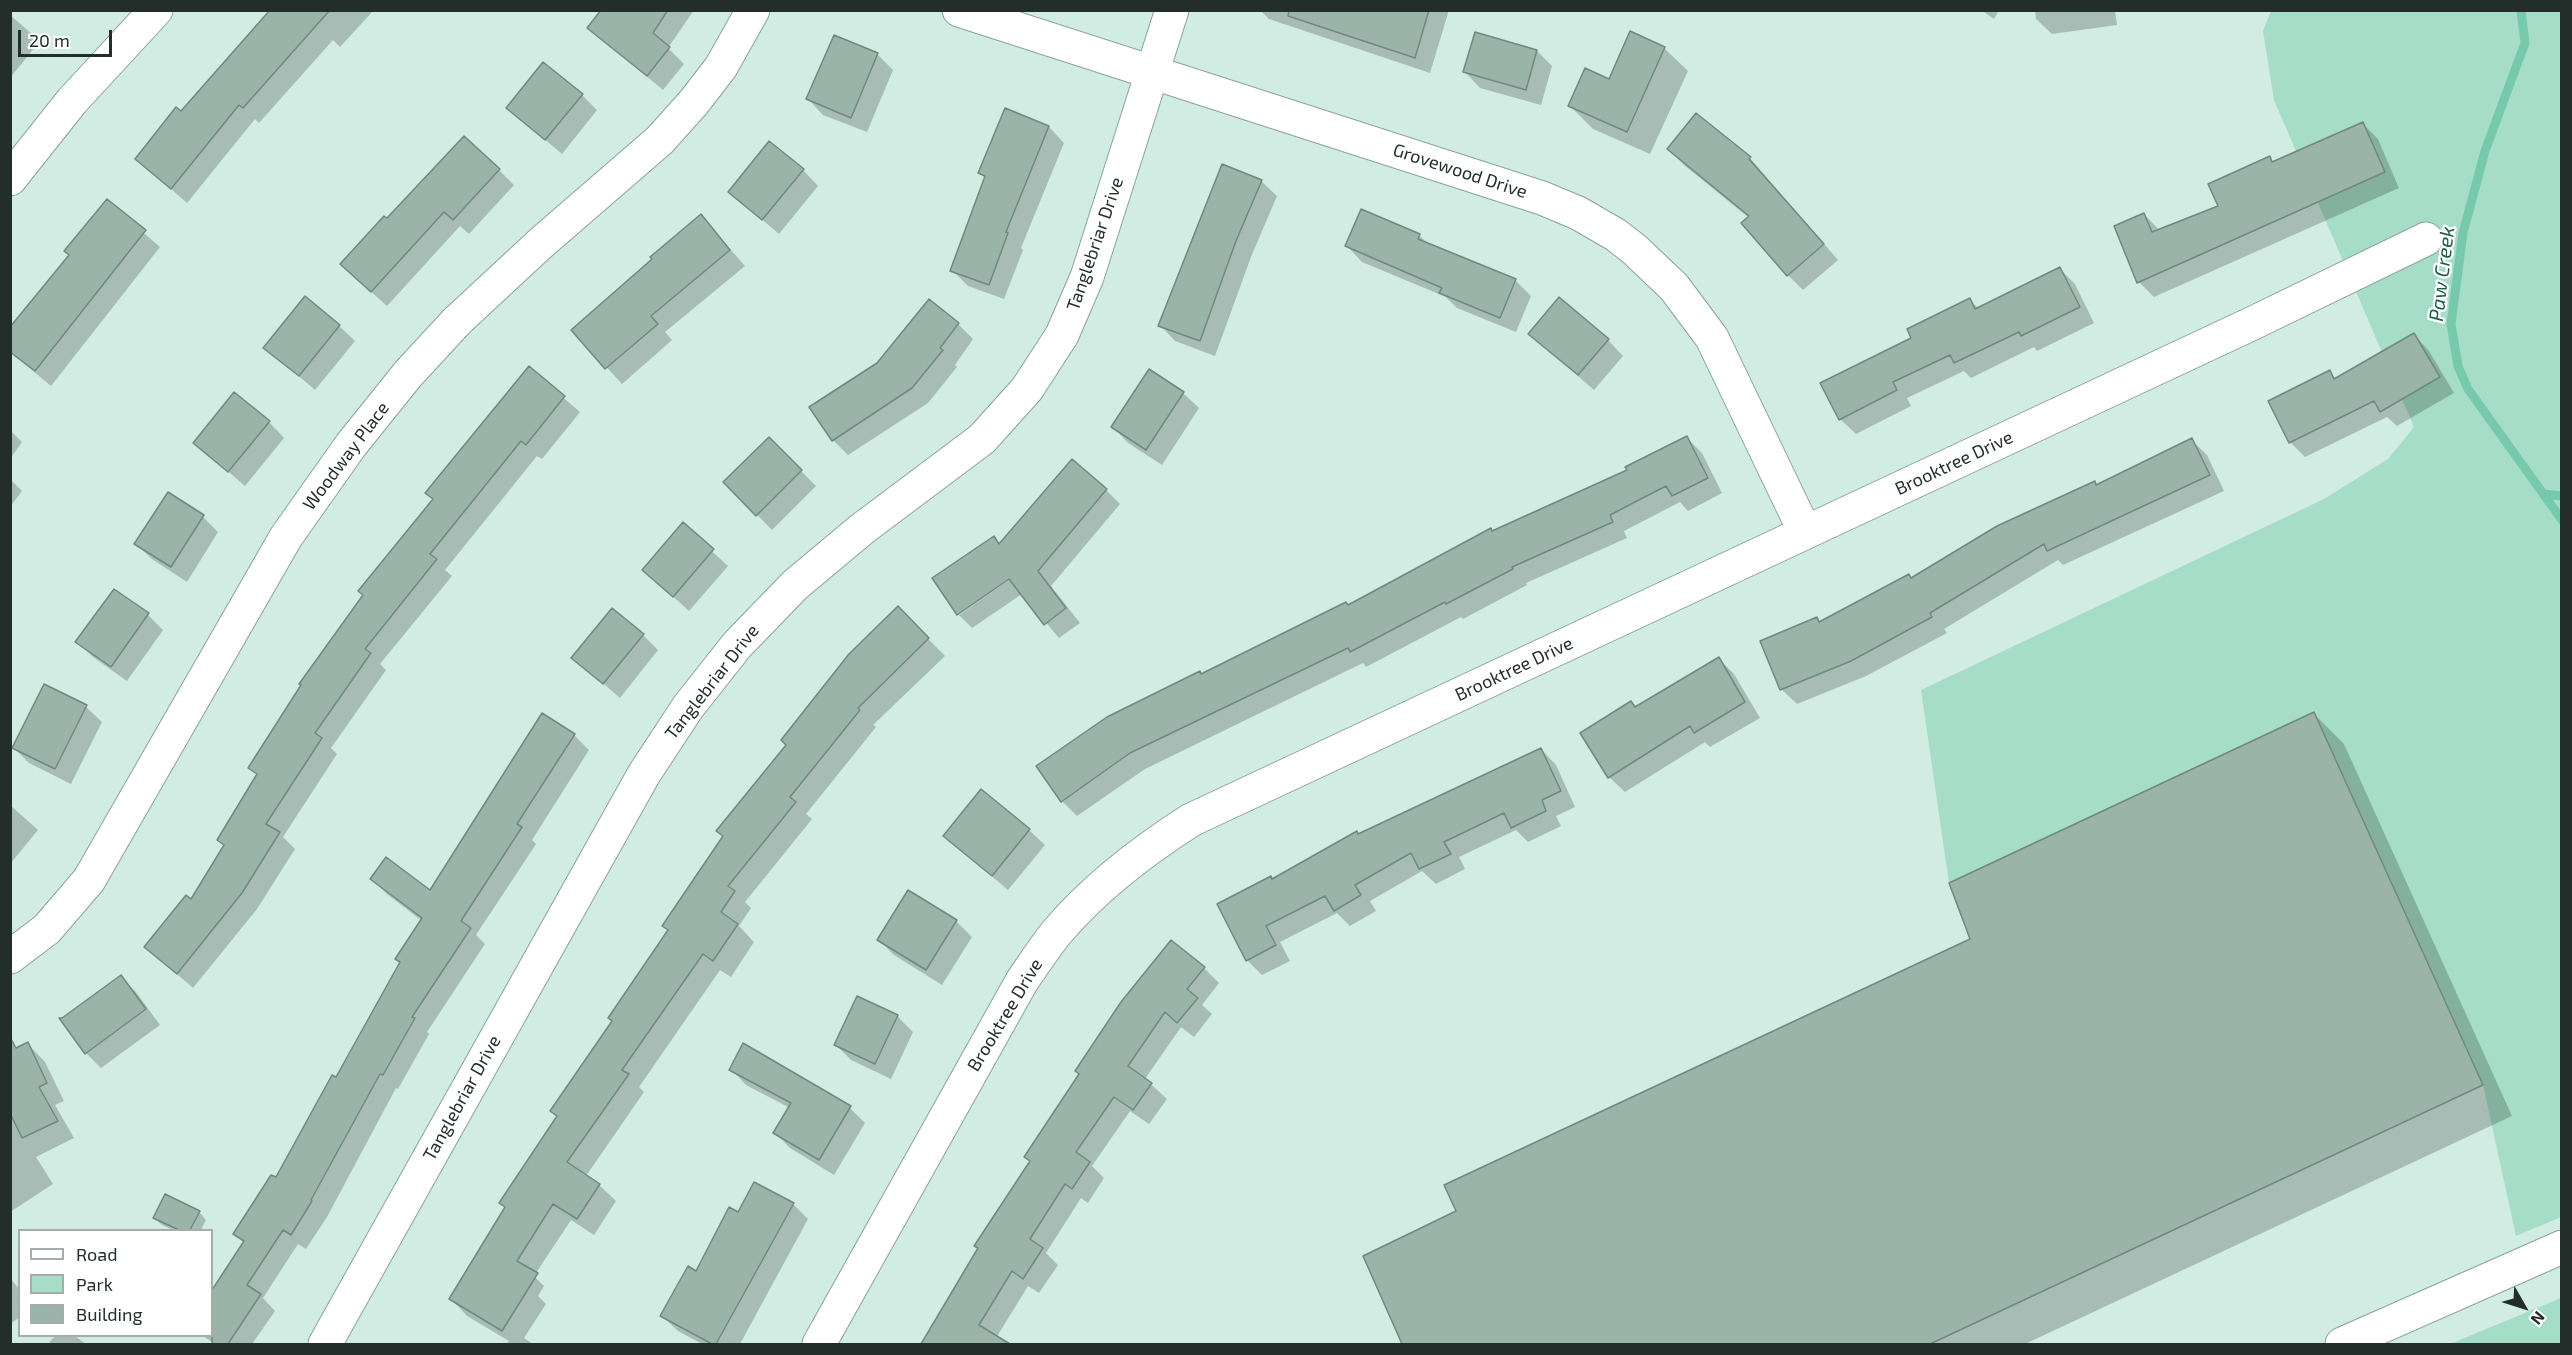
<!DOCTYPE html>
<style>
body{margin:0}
#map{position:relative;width:2572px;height:1355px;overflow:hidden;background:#d1ece2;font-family:"Exo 2",sans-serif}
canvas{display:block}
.frame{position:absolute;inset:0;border:12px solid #232d29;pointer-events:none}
.legend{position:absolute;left:18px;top:1229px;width:195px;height:108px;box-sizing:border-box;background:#fff;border:2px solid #a7aba9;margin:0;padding:8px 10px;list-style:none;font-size:18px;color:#232d29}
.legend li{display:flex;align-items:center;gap:12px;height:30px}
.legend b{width:30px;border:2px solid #a7aba9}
.north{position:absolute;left:2494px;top:1277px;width:60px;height:60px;-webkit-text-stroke:4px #fff;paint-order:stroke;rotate:129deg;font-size:16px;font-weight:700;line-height:24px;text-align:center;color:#232d29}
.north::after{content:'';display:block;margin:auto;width:21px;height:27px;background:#232d29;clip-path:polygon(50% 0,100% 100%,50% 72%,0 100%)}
.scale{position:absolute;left:18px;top:30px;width:94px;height:27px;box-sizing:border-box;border:3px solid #232d29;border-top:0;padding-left:8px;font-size:18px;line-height:21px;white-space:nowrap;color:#232d29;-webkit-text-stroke:4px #fff;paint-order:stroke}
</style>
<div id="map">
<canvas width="2572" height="1355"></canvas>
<div class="frame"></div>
<ul class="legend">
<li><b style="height:8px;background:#fff"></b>Road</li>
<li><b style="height:16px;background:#a6ddc9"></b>Park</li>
<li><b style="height:16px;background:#9ab4aa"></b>Building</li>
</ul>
<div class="north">N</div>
<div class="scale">20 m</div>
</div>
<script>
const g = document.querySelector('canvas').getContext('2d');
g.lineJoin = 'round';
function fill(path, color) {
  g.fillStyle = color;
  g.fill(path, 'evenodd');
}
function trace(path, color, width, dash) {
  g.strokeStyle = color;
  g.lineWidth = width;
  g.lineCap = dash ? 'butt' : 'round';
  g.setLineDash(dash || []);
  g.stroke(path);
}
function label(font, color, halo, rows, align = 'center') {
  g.font = font + ' "Exo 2",sans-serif';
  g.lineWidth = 4.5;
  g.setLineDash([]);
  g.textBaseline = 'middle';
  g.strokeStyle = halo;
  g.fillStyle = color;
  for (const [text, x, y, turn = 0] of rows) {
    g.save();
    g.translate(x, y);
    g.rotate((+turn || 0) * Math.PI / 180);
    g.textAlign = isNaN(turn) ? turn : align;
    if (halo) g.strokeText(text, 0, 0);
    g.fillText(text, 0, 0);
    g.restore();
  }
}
const green = new Path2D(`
 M 2271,11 L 2561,11 L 2561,1217 L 2516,1236 L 2483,1085 L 2314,712 L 1949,883 L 1921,690 L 2324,499 L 2388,459 L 2414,427 L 2274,100 L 2263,31 Z
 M 2561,1298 L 2561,1344 L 2450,1344 Z`);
const shadow = new Path2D(`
 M 279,10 L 374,10 L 340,47 L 333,40 L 259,123 L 255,119 L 187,203 L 137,159 Z
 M 603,10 L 694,10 L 668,48 L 684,64 L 663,90 L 589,28 Z
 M 1260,10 L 1449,10 L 1430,73 L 1269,19 Z
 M 1981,10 L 1999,10 L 1994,19 Z
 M 2035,10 L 2115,10 L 2117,25 L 2052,34 L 2036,19 Z
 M 10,15 L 40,41 L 10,78 Z
 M 1664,48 L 1688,71 L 1650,154 L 1593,129 L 1570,106 Z
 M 1537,51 L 1552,66 L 1541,105 L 1480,88 L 1465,72 Z
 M 877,54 L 893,70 L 867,132 L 823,115 L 808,99 Z
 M 582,95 L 597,110 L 562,154 L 508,108 Z
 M 1006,110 L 1049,127 L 1064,143 L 1021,248 L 1023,250 L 1004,299 L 968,286 L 952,270 L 986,179 L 980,173 Z
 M 2362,123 L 2378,139 L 2399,188 L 2154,297 L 2139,282 L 2144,214 L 2160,231 L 2220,207 L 2269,158 L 2274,163 Z
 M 1669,149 L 1750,158 L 1838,260 L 1803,290 L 1788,275 L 1749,218 L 1684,165 Z
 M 499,170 L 514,185 L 469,234 L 460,226 L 387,306 L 357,279 L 387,220 Z
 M 803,170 L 818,186 L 779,234 L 730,192 Z
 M 1261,181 L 1277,196 L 1251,257 L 1215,356 L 1175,341 L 1160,325 Z
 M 107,201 L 160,247 L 51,386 L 10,352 Z
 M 701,216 L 745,266 L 665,332 L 672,340 L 622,384 L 573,330 Z
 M 1419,235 L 1430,246 L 1515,280 L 1531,296 L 1516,332 L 1457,308 L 1446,297 L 1362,262 L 1347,246 Z
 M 2060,269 L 2075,284 L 2094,323 L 2037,351 L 2034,347 L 1971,378 L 1964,371 L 1907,398 L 1911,406 L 1856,434 L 1840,419 L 1913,339 L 1970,300 L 1979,309 Z
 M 958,324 L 973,339 L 955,365 L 957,367 L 928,403 L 848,455 L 833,440 Z
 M 339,326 L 355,341 L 315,390 L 265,347 Z
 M 1530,334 L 1608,340 L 1623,356 L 1594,390 Z
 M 2414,335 L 2429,351 L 2454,393 L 2397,426 L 2387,417 L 2305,457 L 2290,442 L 2329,372 L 2337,380 Z
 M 529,369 L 580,412 L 542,459 L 537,456 L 445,570 L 452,576 L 380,664 L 386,670 L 331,748 L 337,754 L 283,837 L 295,849 L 257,909 L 193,988 L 146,947 L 191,902 L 225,846 L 219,840 L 258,775 L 250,767 L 434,500 Z
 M 1183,393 L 1199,408 L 1162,465 L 1128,443 L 1113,427 Z
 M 269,422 L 284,438 L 245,486 L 195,443 Z
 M 10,430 L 22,442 L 10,459 Z
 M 1687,438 L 1702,453 L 1722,493 L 1688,511 L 1680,502 L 1624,531 L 1627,538 L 1526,583 L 1527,585 L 1463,619 L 1461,617 L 1366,667 L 1363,663 L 1145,769 L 1077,816 L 1062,801 L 1199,672 L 1202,675 L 1348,606 L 1493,532 L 1629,471 Z
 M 769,439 L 816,486 L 772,530 L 725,482 Z
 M 2191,440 L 2207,455 L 2224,491 L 2063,565 L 2058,560 L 1944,629 L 1947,633 L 1866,676 L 1797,704 L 1781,689 L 1817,618 L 1821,623 L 1909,576 L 1912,579 L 2095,483 L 2097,486 Z
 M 10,479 L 22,491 L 10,507 Z
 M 1106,490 L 1120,504 L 1051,586 L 1080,623 L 1059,638 L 1022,594 L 972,628 L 959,615 L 1016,575 L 1014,573 L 958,612 L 958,614 L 934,579 L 993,538 L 1000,545 Z
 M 203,517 L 218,532 L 187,582 L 152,559 L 136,544 Z
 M 683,525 L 728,566 L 689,611 L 644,570 Z
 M 898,608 L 945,656 L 873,725 L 876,727 L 806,814 L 812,819 L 745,902 L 751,908 L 739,926 L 754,942 L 731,977 L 720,970 L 639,1087 L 644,1092 L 586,1176 L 599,1185 L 616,1201 L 594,1235 L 571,1220 L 534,1276 L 544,1286 L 538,1296 L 546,1304 L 524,1338 L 533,1344 L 507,1344 L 509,1341 L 467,1316 L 451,1299 L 614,1022 L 669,931 L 664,926 Z
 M 148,615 L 163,630 L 127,681 L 93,657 L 77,642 Z
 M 643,635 L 658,650 L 620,698 L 573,657 Z
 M 1719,659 L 1734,674 L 1760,718 L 1710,747 L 1705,742 L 1625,792 L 1609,777 L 1631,703 L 1636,708 Z
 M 45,686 L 86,707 L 102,722 L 71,784 L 29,763 L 14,748 Z
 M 2314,714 L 2344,744 L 2512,1116 L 2025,1344 L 1403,1344 L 1365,1257 L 1458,1212 L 1972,939 Z
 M 543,715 L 574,735 L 589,750 L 532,840 L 536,844 L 476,935 L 485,944 L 427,1032 L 429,1034 L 398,1089 L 396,1088 L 327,1217 L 306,1249 L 298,1244 L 263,1298 L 275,1311 L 252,1344 L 215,1344 L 203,1336 L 212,1336 L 212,1293 L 245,1244 L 234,1233 L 276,1180 L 336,1079 L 422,921 L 387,894 L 372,879 L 430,892 Z
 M 1541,749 L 1556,765 L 1575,807 L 1556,816 L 1561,826 L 1528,842 L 1516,830 L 1459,857 L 1465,869 L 1436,884 L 1422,871 L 1370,901 L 1376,911 L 1350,926 L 1337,913 L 1280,942 L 1290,961 L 1262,975 L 1247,960 L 1273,881 L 1359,836 Z
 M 10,805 L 38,830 L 10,864 Z
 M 1029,830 L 1045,845 L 1008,890 L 945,836 Z
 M 909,892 L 956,921 L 972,937 L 942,985 L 894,955 L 879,940 Z
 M 1204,968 L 1219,983 L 1202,1005 L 1212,1014 L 1194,1037 L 1181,1027 L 1145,1079 L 1167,1099 L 1149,1124 L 1130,1111 L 1092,1166 L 1104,1178 L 1088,1203 L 1081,1198 L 1046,1253 L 1058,1265 L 1039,1293 L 1028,1286 L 996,1338 L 1002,1344 L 933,1344 L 926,1338 L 1031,1162 Z
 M 121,977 L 136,992 L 160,1025 L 101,1068 L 86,1053 Z
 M 897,1016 L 913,1032 L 891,1079 L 851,1060 L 835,1044 Z
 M 28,1044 L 45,1062 L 64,1101 L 55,1105 L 74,1138 L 36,1157 L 53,1184 L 10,1212 L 10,1053 Z
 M 731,1069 L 850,1108 L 865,1123 L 834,1175 L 790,1148 L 775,1133 L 790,1108 L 746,1085 Z
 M 793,1204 L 808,1219 L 740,1344 L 702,1344 L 678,1331 L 662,1316 L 739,1214 Z
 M 199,1212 L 206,1220 L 201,1230 L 173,1230 L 162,1225 L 154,1218 Z
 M 10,1278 L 20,1290 L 20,1317 L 10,1324 Z
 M 55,1336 L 75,1336 L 86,1344 L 48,1344 Z`);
const stream = new Path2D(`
 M 2521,10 L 2525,43 L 2485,151 L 2463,233 L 2451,324 L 2458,366 L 2468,389 L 2562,520
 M 2544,494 L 2562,496`);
const building = new Path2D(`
 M 270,10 L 330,10 L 243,108 L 239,105 L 171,189 L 135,159 L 176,107 L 181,111 Z
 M 601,10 L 668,10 L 653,33 L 670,47 L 647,76 L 587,28 Z
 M 1289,10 L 1429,10 L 1415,58 L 1288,16 Z
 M 1630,31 L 1665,47 L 1627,132 L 1568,106 L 1585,68 L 1609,79 Z
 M 1475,32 L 1537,50 L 1526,90 L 1463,72 Z
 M 834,35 L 878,53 L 851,118 L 806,99 Z
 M 543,62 L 583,94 L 545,140 L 506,108 Z
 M 1005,108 L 1049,126 L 1006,232 L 1008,233 L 989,285 L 950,271 L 985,176 L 978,173 Z
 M 1696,113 L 1751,157 L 1749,159 L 1824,244 L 1787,276 L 1741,223 L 1749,216 L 1667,149 Z
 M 2363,122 L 2385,172 L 2137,283 L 2114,226 L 2144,213 L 2152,232 L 2218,206 L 2208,184 L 2270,156 L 2272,162 Z
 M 464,136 L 500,169 L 453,220 L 444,212 L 371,292 L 340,264 L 384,216 L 387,218 Z
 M 769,141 L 804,169 L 762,220 L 728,192 Z
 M 1222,164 L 1262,180 L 1236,241 L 1200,341 L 1158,326 Z
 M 107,199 L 146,230 L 35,371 L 10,352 L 10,327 L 69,255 L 64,251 Z
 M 1361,209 L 1420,234 L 1418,239 L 1516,279 L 1500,318 L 1439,293 L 1442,288 L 1345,246 Z
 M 701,214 L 730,250 L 651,316 L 658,324 L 605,369 L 571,330 L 652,259 L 650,257 Z
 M 2060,267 L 2080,307 L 2021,336 L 2019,332 L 1954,363 L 1950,355 L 1893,382 L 1897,390 L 1839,420 L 1820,383 L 1911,338 L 1907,329 L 1970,298 L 1975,309 Z
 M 305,296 L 340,325 L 299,376 L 263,348 Z
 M 1559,297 L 1609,339 L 1578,375 L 1528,334 Z
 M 929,299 L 959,323 L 940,348 L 943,350 L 912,388 L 832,441 L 809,407 L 877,363 Z
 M 2414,333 L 2440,377 L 2380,412 L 2374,401 L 2289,443 L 2268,401 L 2330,370 L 2334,379 Z
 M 529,366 L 565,396 L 526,445 L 521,441 L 430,554 L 437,559 L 365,649 L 371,653 L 315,733 L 322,738 L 266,824 L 280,832 L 242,893 L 177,974 L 144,947 L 186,895 L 191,899 L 224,845 L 217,840 L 257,774 L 248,768 L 301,685 L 299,684 L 363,595 L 358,591 L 433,499 L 425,493 Z
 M 1149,369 L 1184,392 L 1146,450 L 1111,427 Z
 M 234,392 L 270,421 L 228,472 L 193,443 Z
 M 1687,436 L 1708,478 L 1672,496 L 1666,486 L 1610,515 L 1613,522 L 1512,567 L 1513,569 L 1446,604 L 1445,602 L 1350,652 L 1348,648 L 1130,753 L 1061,802 L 1036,766 L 1107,717 L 1200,671 L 1201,674 L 1346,602 L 1348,605 L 1491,528 L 1492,531 L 1627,470 L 1625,467 Z
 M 769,437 L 802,470 L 756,516 L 723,482 Z
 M 2192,438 L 2210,475 L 2047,551 L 2044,544 L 1930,613 L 1932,617 L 1851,661 L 1780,690 L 1760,641 L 1817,617 L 1819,622 L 1909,574 L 1911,578 L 1997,526 L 2095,481 L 2096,485 Z
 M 1072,459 L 1107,489 L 1038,571 L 1066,608 L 1044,625 L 1009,579 L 957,615 L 932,578 L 994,536 L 999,544 Z
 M 168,492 L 204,515 L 171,567 L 134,544 Z
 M 683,522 L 714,549 L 673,597 L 642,570 Z
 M 114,589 L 149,613 L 111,667 L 75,642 Z
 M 898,606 L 929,638 L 858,708 L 860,710 L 790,797 L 796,802 L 728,886 L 735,891 L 721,912 L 738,924 L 713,961 L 703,954 L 622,1070 L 629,1074 L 567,1162 L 600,1184 L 577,1219 L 553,1204 L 517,1261 L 538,1273 L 502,1331 L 449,1299 L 505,1207 L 499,1203 L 557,1116 L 550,1111 L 612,1021 L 608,1018 L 668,930 L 662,926 L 723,836 L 716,831 L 786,745 L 781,740 L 849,654 Z
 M 612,608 L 644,634 L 603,684 L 571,658 Z
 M 1719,657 L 1745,702 L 1694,733 L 1690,726 L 1608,778 L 1580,733 L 1631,701 L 1635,707 Z
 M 44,684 L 87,705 L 55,769 L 12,748 Z
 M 2314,712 L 2483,1085 L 1930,1344 L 1402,1344 L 1363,1256 L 1456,1211 L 1444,1185 L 1970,939 L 1949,883 Z
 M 542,713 L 575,734 L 517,824 L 522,827 L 461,921 L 471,928 L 412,1017 L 415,1018 L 383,1075 L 380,1074 L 311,1200 L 312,1201 L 291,1235 L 283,1230 L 247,1285 L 261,1294 L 228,1344 L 212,1344 L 212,1290 L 244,1241 L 233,1234 L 271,1175 L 276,1177 L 332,1075 L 336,1077 L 400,962 L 395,959 L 422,918 L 370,879 L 386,857 L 430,890 Z
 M 1541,748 L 1561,791 L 1542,800 L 1546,811 L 1511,828 L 1504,813 L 1444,842 L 1451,854 L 1419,869 L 1411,853 L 1355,885 L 1361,895 L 1334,911 L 1325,896 L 1266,926 L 1276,945 L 1246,961 L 1217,904 L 1271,876 L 1272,879 L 1357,831 L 1358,834 Z
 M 981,789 L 1030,829 L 992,876 L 943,836 Z
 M 908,890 L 957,920 L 926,970 L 877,940 Z
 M 1171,940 L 1205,967 L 1187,989 L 1198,998 L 1177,1023 L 1165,1012 L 1128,1066 L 1152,1083 L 1133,1110 L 1114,1097 L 1076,1152 L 1090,1162 L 1072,1189 L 1065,1184 L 1030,1239 L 1043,1248 L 1023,1279 L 1012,1271 L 979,1325 L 1010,1344 L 921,1344 L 978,1248 L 974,1246 L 1030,1161 L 1024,1157 L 1079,1074 L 1075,1071 L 1121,1002 Z
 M 121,975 L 146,1009 L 85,1054 L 59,1018 L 62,1018 Z
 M 857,996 L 898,1015 L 875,1064 L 834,1045 Z
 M 10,1037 L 16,1048 L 28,1042 L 47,1083 L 39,1087 L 58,1121 L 22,1138 L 10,1113 Z
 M 743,1043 L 851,1106 L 819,1160 L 773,1133 L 791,1103 L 729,1070 Z
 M 754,1182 L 794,1203 L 716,1344 L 712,1344 L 660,1316 L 688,1266 L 696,1271 L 729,1207 L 738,1212 Z
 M 165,1194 L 200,1211 L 190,1230 L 179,1230 L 153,1218 Z`);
const street = new Path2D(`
 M 959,10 L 1542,198 L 1578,213 L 1616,235 L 1634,249 L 1674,287 L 1712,338 L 1805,532
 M 10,179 L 72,101 L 156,10
 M 10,957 L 47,929 L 89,880 L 286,537 L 351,445 L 408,374 L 457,321 L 541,243 L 660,140 L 694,102 L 721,67 L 753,10
 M 325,1344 L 644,774 L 688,707 L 737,645 L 795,585 L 862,529 L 982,439 L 1027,389 L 1062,335 L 1087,277 L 1172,10
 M 819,1344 L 1022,981 C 1033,965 1044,948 1057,932 C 1095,887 1141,852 1191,820 L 2251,324 L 2426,239
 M 2342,1344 L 2562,1247`);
const streetNames = [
 ["Grovewood Drive",1460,171,18],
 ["Tanglebriar Drive",1095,244,-71],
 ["Woodway Place",346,456,-53],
 ["Brooktree Drive",1954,463,-25],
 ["Brooktree Drive",1514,669,-25],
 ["Tanglebriar Drive",712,682,-52],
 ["Brooktree Drive",1005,1015,-59],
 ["Tanglebriar Drive",462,1098,-61]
];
const waterNames = [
 ["Paw Creek",2442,274,-83]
];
fill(green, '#a6ddc9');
fill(shadow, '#0003');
trace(stream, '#77c9ad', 9);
fill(building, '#9ab4aa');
trace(building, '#708980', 1.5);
trace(street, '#8aa399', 35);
trace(street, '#fff', 33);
label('18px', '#232d29', '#fff', streetNames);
label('italic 20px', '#1d5d4b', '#fff', waterNames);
</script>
